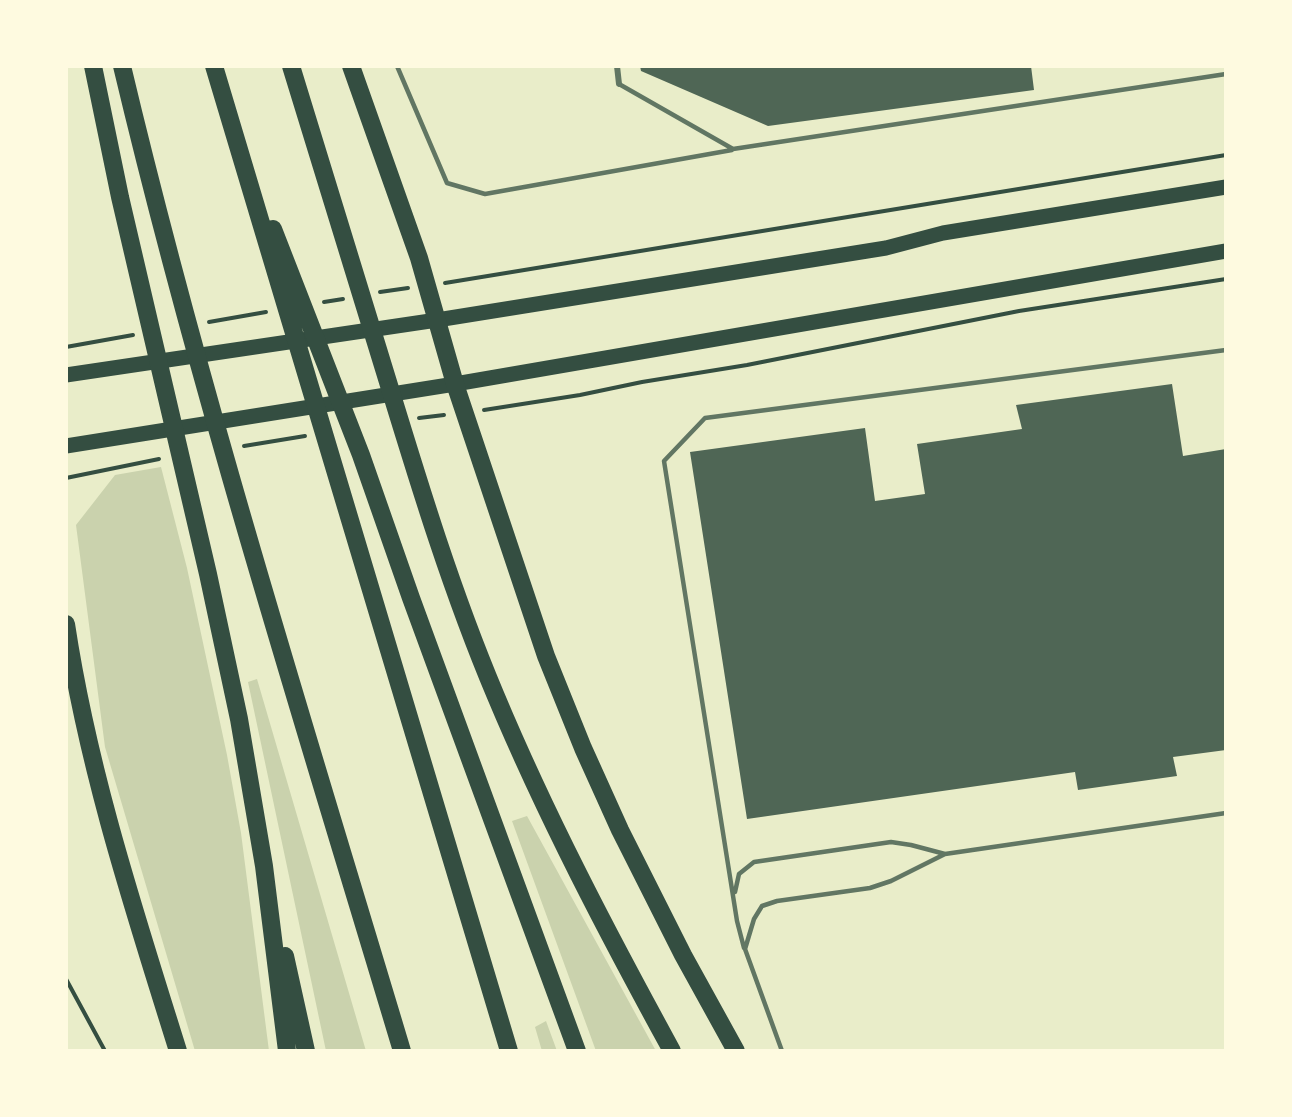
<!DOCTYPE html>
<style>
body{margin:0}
#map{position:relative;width:1292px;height:1117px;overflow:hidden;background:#e9edc9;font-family:Quicksand,sans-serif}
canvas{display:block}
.frame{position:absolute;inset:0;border:68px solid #fefae0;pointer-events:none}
</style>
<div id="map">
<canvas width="1292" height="1117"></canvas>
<div class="frame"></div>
</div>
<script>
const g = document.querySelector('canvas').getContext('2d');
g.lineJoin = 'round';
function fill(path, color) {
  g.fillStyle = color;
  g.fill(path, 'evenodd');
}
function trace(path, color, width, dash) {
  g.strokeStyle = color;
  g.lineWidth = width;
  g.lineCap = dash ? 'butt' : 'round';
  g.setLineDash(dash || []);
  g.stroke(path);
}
const green = new Path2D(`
 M 161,467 L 187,568 L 227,755 L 241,833 L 269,1051 L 195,1051 L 105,747 L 76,525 L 115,475 Z
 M 257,679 L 366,1051 L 326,1051 L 248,682 Z
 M 527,816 L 656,1051 L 596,1051 L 512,821 Z
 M 546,1021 L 557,1051 L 542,1051 L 535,1027 Z`);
const building = new Path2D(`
 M 640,66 L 1031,66 L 1034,90 L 768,126 L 641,71 Z
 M 1172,384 L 1183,456 L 1226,449 L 1226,750 L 1173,757 L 1177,776 L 1078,790 L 1075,772 L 747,819 L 690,452 L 865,428 L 875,501 L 925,494 L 917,444 L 1022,429 L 1016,405 Z`);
const path = new Path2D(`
 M 445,283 L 1226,155
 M 380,292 L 408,288
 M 324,302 L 343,299
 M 209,322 L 266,312
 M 66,347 L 133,335
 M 484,410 L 580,395 L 642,382 L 747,365 L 1019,311 L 1226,279
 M 419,418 L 444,415
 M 244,446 L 305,436
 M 66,478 L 159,459
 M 66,979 L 105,1051`);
const service = new Path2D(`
 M 397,66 L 447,183 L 485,194 L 732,150
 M 619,84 L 733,149 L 1226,74
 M 735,892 L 739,874 L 754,862 L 891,842 L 911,845 L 945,854
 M 737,921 L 664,461 L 705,418 L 1226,350
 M 737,921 L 744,948
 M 782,1051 L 745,949 L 754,919 L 762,906 L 777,901 L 870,888 L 891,881 L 945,854 L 1226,813`);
const minor = new Path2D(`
 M 617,66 L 619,84`);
const primary = new Path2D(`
 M 66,375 L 437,320 L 886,248 L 943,233 L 1226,187
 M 66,446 L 455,384 L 1226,251`);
const motorway = new Path2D(`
 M 93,66 L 120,197 L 208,574 L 239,719 L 264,866 L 287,1051
 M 122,66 C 201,398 304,724 402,1051
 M 214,66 L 509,1051
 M 291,66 C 323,171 356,276 388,382 C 420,487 452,592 495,694 C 546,816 608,934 672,1051
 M 351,66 L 419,258 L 455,384 L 546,656 L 583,748 L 620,830 L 683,955 L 736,1051
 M 273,229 L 361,455 L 411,598 L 577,1051
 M 66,624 C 88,770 134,910 178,1051
 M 285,956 L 306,1051`);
fill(green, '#cad2ad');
fill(building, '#4f6655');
trace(path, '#344e41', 4);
trace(service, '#617663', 4.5);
trace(minor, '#617663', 6);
trace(primary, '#344e41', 15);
trace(motorway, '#344e41', 18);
</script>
